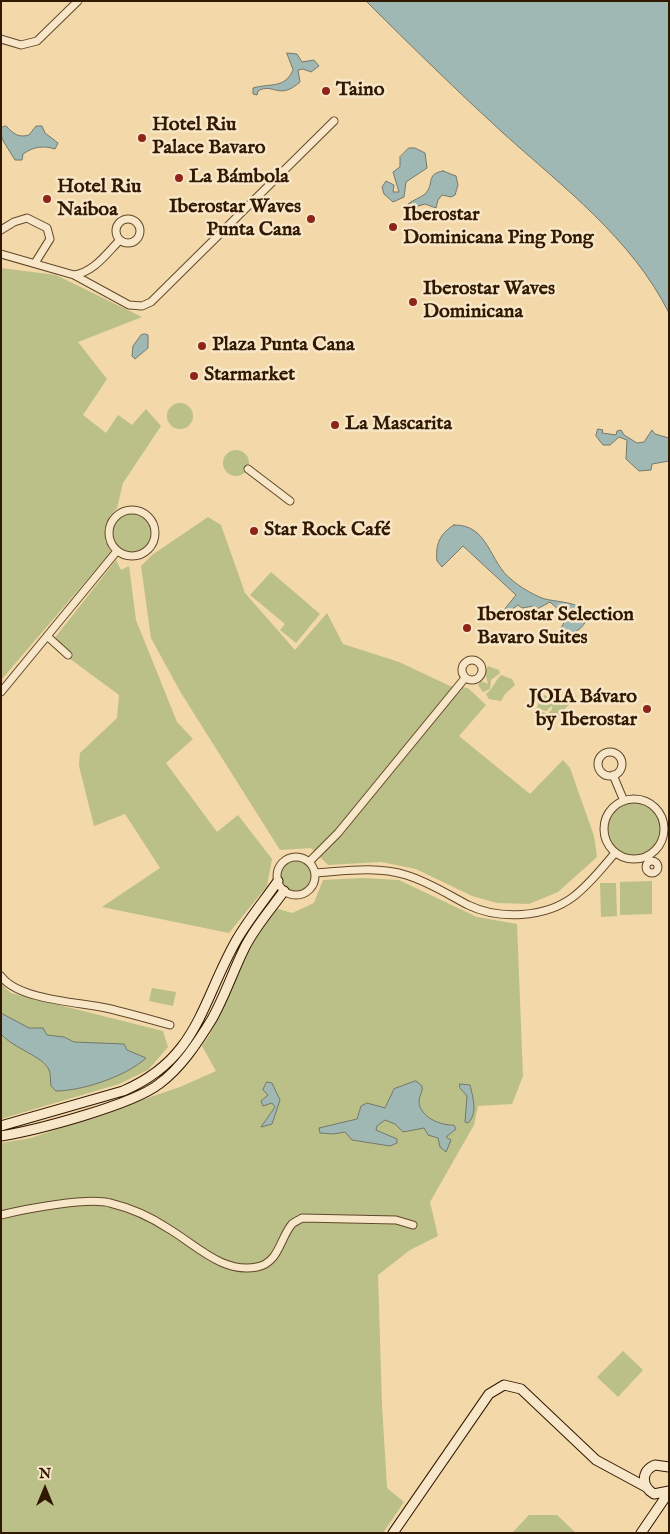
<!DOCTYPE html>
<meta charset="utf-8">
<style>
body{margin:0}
#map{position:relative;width:670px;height:1534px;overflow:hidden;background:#f3d8a9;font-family:"IM FELL English",serif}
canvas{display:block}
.frame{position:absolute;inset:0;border:2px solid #311800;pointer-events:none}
.north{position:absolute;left:20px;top:1464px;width:50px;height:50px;-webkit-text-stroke:4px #f7e6c7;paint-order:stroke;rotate:0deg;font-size:14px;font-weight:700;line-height:20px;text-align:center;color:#311800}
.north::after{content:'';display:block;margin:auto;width:18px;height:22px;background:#311800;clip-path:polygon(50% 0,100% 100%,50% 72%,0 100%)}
</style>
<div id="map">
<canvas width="670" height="1534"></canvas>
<div class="frame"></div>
<div class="north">N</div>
</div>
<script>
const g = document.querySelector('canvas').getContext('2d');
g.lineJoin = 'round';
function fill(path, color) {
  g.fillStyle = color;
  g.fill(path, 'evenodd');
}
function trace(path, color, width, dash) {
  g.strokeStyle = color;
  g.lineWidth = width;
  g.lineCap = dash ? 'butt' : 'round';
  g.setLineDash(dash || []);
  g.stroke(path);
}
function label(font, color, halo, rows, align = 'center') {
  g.font = font + ' "IM FELL English",serif';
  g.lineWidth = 5;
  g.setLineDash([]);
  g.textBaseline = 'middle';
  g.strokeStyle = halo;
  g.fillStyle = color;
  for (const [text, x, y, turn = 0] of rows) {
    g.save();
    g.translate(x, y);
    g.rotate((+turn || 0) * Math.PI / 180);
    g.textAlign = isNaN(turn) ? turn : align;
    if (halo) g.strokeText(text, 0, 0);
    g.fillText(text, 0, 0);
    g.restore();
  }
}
const green = new Path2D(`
 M 1,268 L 56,275 L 142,317 L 78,342 L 107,379 L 83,415 L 106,433 L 118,415 L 132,425 L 146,409 L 161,426 L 123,483 L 117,508 L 109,517 L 105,541 L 111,552 L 1,680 Z
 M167 416a13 13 0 1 1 26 0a13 13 0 1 1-26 0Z
 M223 463a13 13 0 1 1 26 0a13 13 0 1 1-26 0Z
 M109 533a23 23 0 1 1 46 0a23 23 0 1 1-46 0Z
 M 208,517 L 221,525 L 245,593 L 295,650 L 327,613 L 343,644 L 399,662 L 450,686 L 468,688 L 486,705 L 459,736 L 530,794 L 563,760 L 570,768 L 594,836 L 597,857 L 558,892 L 529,904 L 497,903 L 472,896 L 416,869 L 381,862 L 328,865 L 311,848 L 280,850 L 181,693 L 151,638 L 141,566 L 152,555 Z
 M 116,560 L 121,570 L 129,566 L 136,620 L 177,722 L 193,739 L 166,763 L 217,832 L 238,815 L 272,859 L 267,886 L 229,933 L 102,907 L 160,868 L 125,814 L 94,826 L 79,766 L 80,753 L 117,718 L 119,695 L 50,644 Z
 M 271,572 L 320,614 L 296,643 L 280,630 L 285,624 L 250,595 Z
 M 488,666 L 499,670 L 500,673 L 491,680 L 490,689 L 483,692 L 478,685 L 481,681 L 488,684 L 485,672 Z
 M 501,675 L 512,679 L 515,685 L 505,694 L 501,701 L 489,699 L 486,694 C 493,689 495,681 501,675 Z
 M 545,695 L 557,705 L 577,695 L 556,719 L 545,720 L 540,715 L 533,714 L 537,710 L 548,714 L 552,709 L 552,706 L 546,711 L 537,708 L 540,697 Z
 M604 829a30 30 0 1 1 60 0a30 30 0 1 1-60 0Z
 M277 876a19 19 0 1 1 38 0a19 19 0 1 1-38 0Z
 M 363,878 L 399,880 L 477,917 L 517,924 L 523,1076 L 512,1104 L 478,1106 L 474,1125 L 430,1202 L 438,1236 L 410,1250 L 378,1275 L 382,1405 L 387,1488 L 404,1502 L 383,1533 L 1,1533 L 1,1143 L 31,1138 L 180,1087 L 216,1071 L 202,1046 L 210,1034 L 252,945 L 275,908 L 292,913 L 314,903 L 323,880 Z
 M 652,881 L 652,914 L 620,915 L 620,882 Z
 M 600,883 L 616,883 L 617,916 L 601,917 Z
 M 1,984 L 11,993 L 163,1031 L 168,1047 L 148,1070 L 119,1084 L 1,1119 Z
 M 152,988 L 176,992 L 173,1006 L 149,1001 Z
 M 623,1351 L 643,1370 L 618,1397 L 597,1377 Z
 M 529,1515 L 557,1515 L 576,1533 L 512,1533 Z`);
const water = new Path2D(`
 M 366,1 L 669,1 L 669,313 C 632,239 563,187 503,133 C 456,90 411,46 366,1 Z
 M 287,53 L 297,54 L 302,62 L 314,60 L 319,66 L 311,72 L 303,69 L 298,70 L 300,82 C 279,101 273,82 258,91 L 257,95 L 253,94 L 253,88 C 270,83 285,89 293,70 Z
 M 6,126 C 14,134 18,138 29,135 L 36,126 L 42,126 L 45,133 L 58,143 L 55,149 C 43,145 33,147 23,154 L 22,160 L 15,160 L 2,139 L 1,128 Z
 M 409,148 L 415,148 L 425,153 L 427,168 L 406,182 L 404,197 L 393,202 L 384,194 L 382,187 L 386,181 L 394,185 L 393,192 L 399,192 L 393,172 L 400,167 L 400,157 Z
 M 443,171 L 456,176 L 458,185 L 455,195 L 451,197 L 442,195 L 438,200 L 436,208 L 425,204 L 418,206 L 416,212 L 428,213 L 427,219 L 418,222 L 409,218 L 406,211 L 408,204 C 413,200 420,198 425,194 C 435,184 425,174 443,171 Z
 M 145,334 L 148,335 L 148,348 L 135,359 L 132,356 L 133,346 L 141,335 Z
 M 598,429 L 603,430 L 602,433 L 616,435 L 617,431 L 621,430 L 624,435 L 637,443 L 644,442 L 652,430 L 655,434 L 669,438 L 669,461 L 652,464 L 651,470 L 639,471 L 626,459 L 627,440 L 619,437 L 610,445 L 603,445 L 596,436 Z
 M 454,525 C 489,524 489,563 512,580 C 520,587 532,594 542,598 C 556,603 579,600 587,615 C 586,629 571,637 559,632 L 567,617 L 550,602 L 537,609 L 534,606 L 522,608 L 518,605 L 501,617 L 499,616 L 516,595 L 463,546 L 442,567 L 437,561 C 435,545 440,533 454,525 Z
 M 1,1013 L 29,1028 L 43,1028 L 47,1035 L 64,1037 L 74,1042 L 124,1044 L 127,1050 L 146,1058 C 127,1076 82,1091 56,1091 L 51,1086 C 50,1081 51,1074 49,1070 C 43,1056 14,1049 1,1034 Z
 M 416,1081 L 422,1086 C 423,1092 419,1096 419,1102 C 420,1117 441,1126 454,1125 L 456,1129 L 446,1137 L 451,1140 L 446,1152 L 440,1147 L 438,1138 L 428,1135 L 424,1128 L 403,1132 L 395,1124 L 385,1120 L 377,1126 L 376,1130 L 397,1139 L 397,1143 L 390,1146 L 352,1140 L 345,1132 L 333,1134 L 320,1133 L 319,1128 L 357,1119 L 361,1106 L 367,1103 L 385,1108 L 394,1089 Z
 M 267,1082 L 272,1083 L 280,1100 L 272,1124 L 261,1127 L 275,1107 L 272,1103 L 263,1106 L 261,1101 L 268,1095 L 263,1090 Z
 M 460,1084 L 470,1085 C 473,1098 478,1113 468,1123 L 465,1122 L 467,1096 L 460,1088 Z`);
const street = new Path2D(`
 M 1,39 L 21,45 L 37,41 L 78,1
 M116 231a12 12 0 1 1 24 0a12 12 0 1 1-24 0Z
 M 1,230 L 14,222 L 27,218 L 47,228 L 50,239 L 35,263
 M 1,254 L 74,275 C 94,272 106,254 120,240
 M 74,275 L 129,305 L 142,306 L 151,302 L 334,121
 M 248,469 L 290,501
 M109 533a23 23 0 1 1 46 0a23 23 0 1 1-46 0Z
 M 47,636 L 68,655
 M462 670a10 10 0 1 1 20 0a10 10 0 1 1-20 0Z
 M 1,692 L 117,551
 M598 764a12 12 0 1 1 24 0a12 12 0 1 1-24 0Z
 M 613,775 L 624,801
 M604 829a30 30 0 1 1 60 0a30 30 0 1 1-60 0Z
 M277 876a19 19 0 1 1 38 0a19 19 0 1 1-38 0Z
 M646 867a6 6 0 1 1 12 0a6 6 0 1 1-12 0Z
 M 309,862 L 338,833 L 465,678
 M 315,873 C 345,871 377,866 406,875 C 429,882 447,894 468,905 C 499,920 545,918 573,897 C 590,884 602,868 615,853
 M 1,976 C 18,1000 79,1002 106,1008 C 128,1013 149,1019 170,1025
 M 1,1215 C 25,1209 88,1197 110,1203 C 131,1208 151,1217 169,1229 C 196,1245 223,1274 257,1267 C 279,1263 280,1238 292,1224 C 294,1222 299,1220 302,1218 L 396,1220 L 413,1225`);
const secondary = new Path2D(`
 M 1,1126 L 123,1091 C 198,1059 201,1003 236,941 C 248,920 264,901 278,881
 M 1,1136 C 37,1130 132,1105 159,1084 C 181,1068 198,1042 212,1019 C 225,996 233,971 245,947 C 255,927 271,909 284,891
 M 669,1467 L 655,1465 C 641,1471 641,1486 654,1494 L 669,1491
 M 393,1533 L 489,1394 L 504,1385 L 521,1389 L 596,1460 L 646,1487
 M 641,1533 L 669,1492`);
const markers = [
 [326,91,5,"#8f2418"],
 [142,138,5,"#8f2418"],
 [179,178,5,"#8f2418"],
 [47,199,5,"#8f2418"],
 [311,219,5,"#8f2418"],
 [393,227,5,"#8f2418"],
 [413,302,5,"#8f2418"],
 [202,346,5,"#8f2418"],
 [194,376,5,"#8f2418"],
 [335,425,5,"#8f2418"],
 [254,531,5,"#8f2418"],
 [467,628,5,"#8f2418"],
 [647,709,5,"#8f2418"]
];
const poiNames = [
 ["Taino",336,91],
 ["Hotel Riu",152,126],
 ["Palace Bavaro",152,149],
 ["La Bámbola",189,178],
 ["Hotel Riu",57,188],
 ["Naiboa",57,211],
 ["Iberostar Waves",301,208,"right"],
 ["Punta Cana",301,231,"right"],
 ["Iberostar",403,216],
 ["Dominicana Ping Pong",403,239],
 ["Iberostar Waves",423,290],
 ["Dominicana",423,313],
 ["Plaza Punta Cana",212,346],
 ["Starmarket",204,376],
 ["La Mascarita",345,425],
 ["Star Rock Café",264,531],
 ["Iberostar Selection",477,616],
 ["Bavaro Suites",477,639],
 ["JOIA Bávaro",637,698,"right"],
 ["by Iberostar",637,721,"right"]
];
fill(green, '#bbbf88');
fill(water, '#a0b8b3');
trace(water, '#74786b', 1);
trace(street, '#62482a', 9);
trace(secondary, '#311800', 11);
trace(street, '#f7e6c7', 7);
trace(secondary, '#f7e6c7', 9);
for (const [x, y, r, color] of markers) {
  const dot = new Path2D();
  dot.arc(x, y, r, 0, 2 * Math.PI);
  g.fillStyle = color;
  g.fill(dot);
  trace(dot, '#f7e6c7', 2);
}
label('bold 20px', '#311800', '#f7e6c7', poiNames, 'left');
</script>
